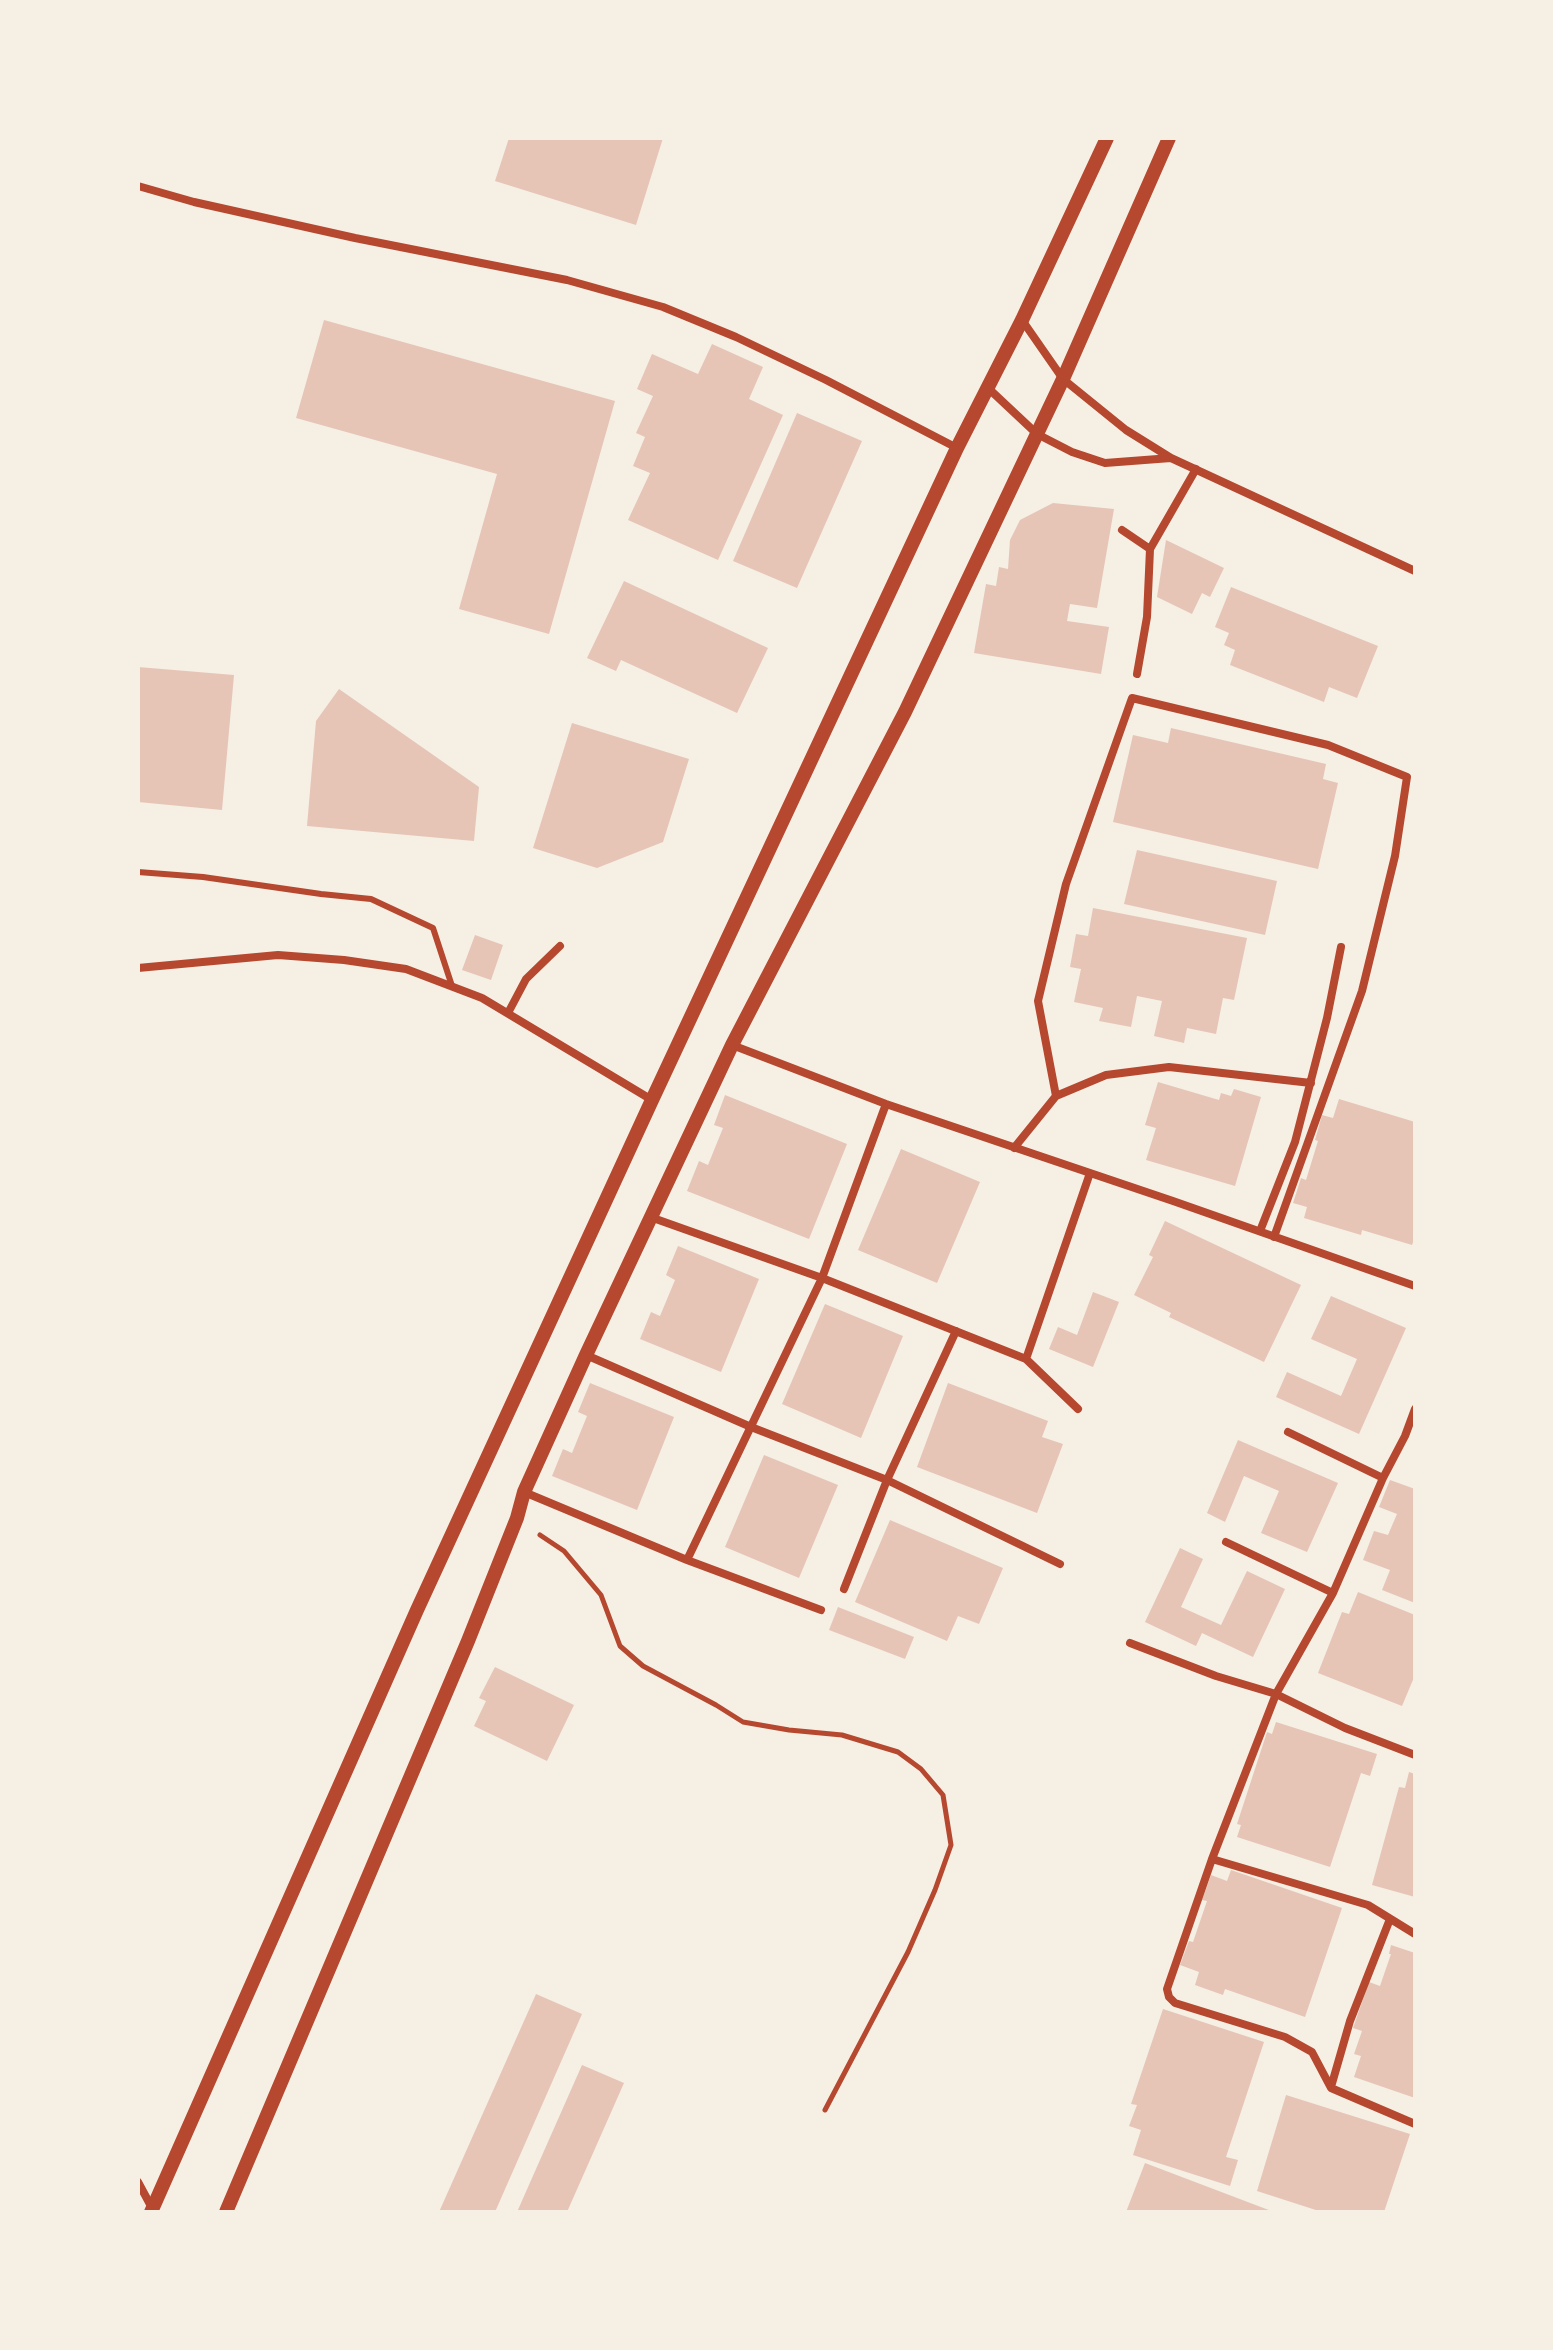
<!DOCTYPE html>
<style>
body{margin:0}
#map{position:relative;width:1553px;height:2350px;overflow:hidden;background:#f6efe4;font-family:Helvetica,sans-serif}
canvas{display:block}
.frame{position:absolute;inset:0;border:140px solid #f6efe4;pointer-events:none}
</style>
<div id="map">
<canvas width="1553" height="2350"></canvas>
<div class="frame"></div>
</div>
<script>
const g = document.querySelector('canvas').getContext('2d');
g.lineJoin = 'round';
function fill(path, color) {
  g.fillStyle = color;
  g.fill(path, 'evenodd');
}
function trace(path, color, width, dash) {
  g.strokeStyle = color;
  g.lineWidth = width;
  g.lineCap = dash ? 'butt' : 'round';
  g.setLineDash(dash || []);
  g.stroke(path);
}
const building = new Path2D(`
 M 509,138 L 663,138 L 636,225 L 495,181 Z
 M 324,320 L 615,401 L 549,634 L 459,609 L 497,474 L 296,418 Z
 M 712,344 L 763,367 L 749,399 L 783,415 L 718,560 L 628,520 L 650,473 L 633,466 L 645,437 L 636,433 L 653,396 L 637,389 L 652,354 L 698,374 Z
 M 797,413 L 862,441 L 797,588 L 733,561 Z
 M 1053,503 L 1114,509 L 1097,608 L 1070,604 L 1067,621 L 1109,627 L 1101,674 L 974,653 L 986,584 L 996,586 L 999,567 L 1008,569 L 1010,540 L 1020,520 Z
 M 1166,540 L 1224,568 L 1210,597 L 1202,593 L 1192,614 L 1157,597 Z
 M 624,581 L 768,648 L 737,713 L 621,660 L 616,671 L 587,658 Z
 M 1231,587 L 1378,646 L 1357,698 L 1329,687 L 1324,702 L 1230,665 L 1235,650 L 1224,645 L 1229,633 L 1215,627 Z
 M 138,667 L 234,675 L 222,810 L 138,802 Z
 M 339,689 L 479,787 L 474,841 L 307,826 L 316,721 Z
 M 572,723 L 689,759 L 663,842 L 597,868 L 533,848 Z
 M 1171,728 L 1326,764 L 1323,779 L 1338,783 L 1318,869 L 1113,822 L 1133,735 L 1168,743 Z
 M 1137,850 L 1277,881 L 1265,935 L 1124,904 Z
 M 1093,908 L 1247,938 L 1234,1000 L 1223,998 L 1216,1034 L 1187,1028 L 1184,1043 L 1154,1036 L 1162,1001 L 1137,996 L 1131,1027 L 1099,1021 L 1103,1008 L 1074,1002 L 1081,969 L 1070,967 L 1076,934 L 1088,936 Z
 M 475,935 L 503,945 L 491,980 L 462,970 Z
 M 1158,1082 L 1219,1100 L 1221,1093 L 1231,1096 L 1234,1089 L 1261,1097 L 1235,1186 L 1146,1160 L 1156,1128 L 1145,1125 Z
 M 725,1095 L 847,1144 L 809,1239 L 687,1191 L 699,1161 L 708,1165 L 723,1128 L 714,1125 Z
 M 1339,1099 L 1415,1122 L 1415,1237 L 1412,1245 L 1362,1230 L 1361,1235 L 1304,1218 L 1307,1207 L 1293,1203 L 1301,1178 L 1306,1180 L 1318,1141 L 1315,1140 L 1322,1115 L 1333,1118 Z
 M 901,1149 L 980,1182 L 937,1283 L 858,1250 Z
 M 1165,1221 L 1301,1285 L 1264,1362 L 1169,1317 L 1171,1313 L 1134,1295 L 1153,1257 L 1149,1255 Z
 M 678,1246 L 759,1279 L 721,1372 L 640,1339 L 651,1312 L 660,1316 L 675,1280 L 666,1275 Z
 M 1093,1292 L 1119,1302 L 1093,1367 L 1049,1349 L 1058,1327 L 1077,1335 Z
 M 1331,1296 L 1406,1328 L 1359,1434 L 1276,1397 L 1287,1372 L 1341,1396 L 1357,1359 L 1311,1339 Z
 M 825,1304 L 903,1336 L 861,1438 L 782,1404 Z
 M 590,1383 L 674,1417 L 637,1510 L 552,1476 L 563,1449 L 572,1453 L 587,1416 L 578,1412 Z
 M 948,1383 L 1048,1421 L 1042,1437 L 1063,1444 L 1037,1513 L 917,1467 Z
 M 1238,1440 L 1338,1483 L 1307,1552 L 1261,1533 L 1279,1491 L 1244,1476 L 1225,1522 L 1207,1513 Z
 M 764,1455 L 838,1485 L 799,1578 L 725,1547 Z
 M 1390,1480 L 1415,1489 L 1415,1603 L 1382,1590 L 1390,1570 L 1363,1560 L 1374,1531 L 1388,1535 L 1397,1514 L 1379,1507 Z
 M 890,1520 L 1003,1568 L 979,1624 L 958,1616 L 947,1641 L 855,1602 Z
 M 1180,1548 L 1203,1559 L 1181,1607 L 1221,1625 L 1247,1571 L 1285,1589 L 1253,1657 L 1202,1633 L 1196,1646 L 1145,1622 Z
 M 1358,1592 L 1415,1615 L 1415,1675 L 1402,1706 L 1318,1673 L 1342,1612 L 1349,1614 Z
 M 838,1607 L 914,1637 L 905,1659 L 829,1630 Z
 M 495,1667 L 574,1705 L 547,1761 L 474,1726 L 486,1701 L 479,1698 Z
 M 1276,1722 L 1377,1754 L 1370,1776 L 1361,1773 L 1330,1867 L 1237,1837 L 1241,1825 L 1237,1824 L 1267,1732 L 1272,1734 Z
 M 1409,1772 L 1415,1774 L 1415,1897 L 1372,1885 L 1399,1787 L 1405,1788 Z
 M 1231,1870 L 1342,1908 L 1305,2017 L 1225,1989 L 1223,1995 L 1195,1985 L 1199,1972 L 1180,1965 L 1189,1941 L 1193,1942 L 1207,1901 L 1202,1900 L 1211,1875 L 1227,1881 Z
 M 1391,1945 L 1415,1953 L 1415,2098 L 1354,2077 L 1361,2056 L 1354,2054 L 1362,2031 L 1353,2028 L 1369,1982 L 1380,1986 L 1391,1954 L 1389,1954 Z
 M 536,1994 L 582,2014 L 495,2212 L 439,2212 Z
 M 1163,2009 L 1264,2042 L 1226,2157 L 1238,2160 L 1230,2186 L 1133,2155 L 1141,2130 L 1129,2126 L 1137,2105 L 1131,2104 Z
 M 582,2065 L 624,2083 L 567,2212 L 517,2212 Z
 M 1286,2095 L 1410,2134 L 1384,2212 L 1322,2212 L 1257,2191 Z
 M 1145,2163 L 1274,2212 L 1126,2212 Z`);
const path = new Path2D(`
 M 540,1535 L 564,1551 L 601,1595 L 620,1646 L 643,1666 L 716,1705 L 743,1722 L 789,1730 L 842,1735 L 898,1752 L 921,1769 L 943,1795 L 951,1845 L 935,1890 L 908,1952 L 825,2110`);
const service = new Path2D(`
 M 138,872 L 203,877 L 321,894 L 371,899 L 433,928 L 452,986`);
const minor = new Path2D(`
 M 138,186 L 194,202 L 355,238 L 567,280 L 663,307 L 736,337 L 826,380 L 957,448
 M 1022,320 L 1063,379 L 1126,430 L 1171,458 L 1415,571
 M 988,388 L 1037,434 L 1072,452 L 1105,463 L 1171,458
 M 1122,530 L 1150,549
 M 1137,674 L 1147,617 L 1150,549 L 1196,469
 M 138,968 L 278,955 L 344,960 L 406,969 L 482,998 L 652,1100
 M 508,1013 L 526,979 L 560,946
 M 732,1045 L 886,1104 L 1173,1201 L 1415,1286
 M 1056,1096 L 1038,1001 L 1066,884 L 1132,698 L 1328,745 L 1407,777 L 1395,856 L 1362,991 L 1274,1237
 M 1014,1148 L 1056,1096 L 1106,1075 L 1169,1067 L 1311,1083
 M 653,1218 L 822,1278 L 1026,1359 L 1078,1409
 M 1260,1231 L 1295,1142 L 1327,1018 L 1341,947
 M 586,1355 L 751,1427 L 887,1480 L 1060,1564
 M 1026,1359 L 1090,1173
 M 1415,1409 L 1405,1436 L 1383,1478 L 1333,1593 L 1276,1694 L 1212,1859 L 1167,1989 L 1169,1997 L 1175,2003 L 1285,2037 L 1312,2052 L 1331,2088 L 1415,2124
 M 1288,1432 L 1383,1478
 M 524,1492 L 687,1560 L 821,1610
 M 1226,1542 L 1333,1593
 M 687,1560 L 822,1278 L 886,1104
 M 844,1589 L 887,1480 L 956,1331
 M 1130,1643 L 1216,1676 L 1276,1694 L 1345,1728 L 1415,1755
 M 1212,1859 L 1368,1905 L 1415,1934
 M 1331,2087 L 1350,2021 L 1390,1919
 M 138,2182 L 152,2208`);
const tertiary = new Path2D(`
 M 151,2212 L 417,1610 L 652,1100 L 957,448 L 1022,320 L 1107,138
 M 226,2212 L 468,1641 L 517,1518 L 524,1492 L 586,1355 L 732,1045 L 905,712 L 1063,379 L 1169,138`);
fill(building, '#e6c5b7');
trace(path, '#b5482f', 5);
trace(service, '#b5482f', 6);
trace(minor, '#b5482f', 8);
trace(tertiary, '#b5482f', 14);
</script>
